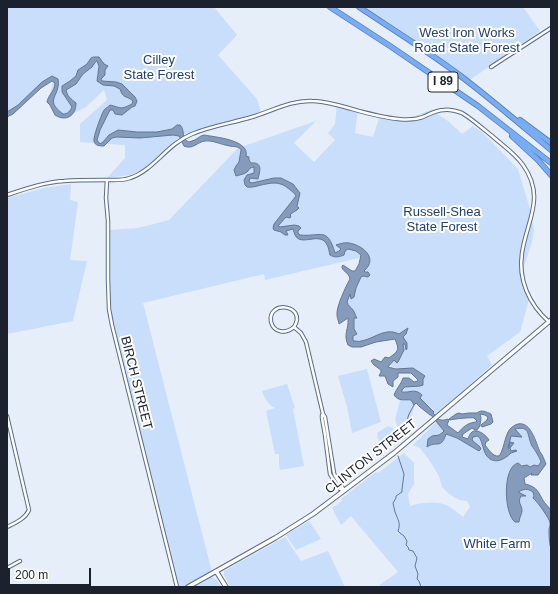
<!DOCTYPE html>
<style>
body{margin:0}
#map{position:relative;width:558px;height:594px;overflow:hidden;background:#e6eef9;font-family:Helvetica,sans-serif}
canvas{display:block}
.frame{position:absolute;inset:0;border:8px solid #1b222d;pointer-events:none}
.scale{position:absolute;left:8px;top:568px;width:83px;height:18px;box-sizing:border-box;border:2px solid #1b222d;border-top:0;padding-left:5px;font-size:12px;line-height:14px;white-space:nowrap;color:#1b222d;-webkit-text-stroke:3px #fff;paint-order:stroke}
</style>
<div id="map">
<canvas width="558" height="594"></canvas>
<div class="frame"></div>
<div class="scale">200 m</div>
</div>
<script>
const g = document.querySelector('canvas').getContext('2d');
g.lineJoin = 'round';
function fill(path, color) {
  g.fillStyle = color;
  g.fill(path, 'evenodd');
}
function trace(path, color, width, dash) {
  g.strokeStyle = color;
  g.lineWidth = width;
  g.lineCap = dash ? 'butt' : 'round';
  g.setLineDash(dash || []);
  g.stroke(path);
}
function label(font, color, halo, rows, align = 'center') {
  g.font = font + ' Helvetica,sans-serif';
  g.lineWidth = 4;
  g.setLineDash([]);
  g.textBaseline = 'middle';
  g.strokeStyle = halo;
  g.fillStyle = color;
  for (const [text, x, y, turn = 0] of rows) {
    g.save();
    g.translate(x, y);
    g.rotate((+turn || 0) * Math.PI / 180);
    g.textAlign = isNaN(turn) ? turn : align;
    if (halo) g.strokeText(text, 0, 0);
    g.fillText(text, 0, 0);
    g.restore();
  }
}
const green = new Path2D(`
 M 7,7 L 214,7 L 237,35 L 218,55 L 257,99 L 261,112 L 182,135 L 159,157 L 143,170 L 130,175 L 107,178 L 125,158 L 125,145 L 80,142 L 80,124 L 107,100 L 104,90 L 86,107 L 74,113 L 74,108 L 69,114 C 66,114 62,113 59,112 C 46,105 51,89 54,78 L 7,112 Z
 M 357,7 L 523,7 L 540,31 L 467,82 Z
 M 337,104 L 358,109 L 355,133 L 373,137 L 380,115 L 401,119 L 414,116 L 431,110 L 448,121 L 462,134 L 473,126 L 482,132 L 518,169 L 530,209 L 534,230 L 532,242 L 524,266 L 525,278 L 529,300 L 520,332 L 487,356 L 492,365 L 435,415 L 433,409 L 414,394 L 406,393 L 403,391 L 405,386 L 415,386 L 419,380 L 417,376 L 391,366 L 392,361 L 398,357 L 401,341 L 383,333 L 363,341 L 354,341 L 352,338 L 345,304 L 349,291 L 363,257 L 265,280 L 264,274 L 143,303 L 213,576 L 212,577 L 217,580 L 221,587 L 195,587 L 205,581 L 188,587 L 178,587 L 111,313 L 112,313 L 109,285 L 109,230 L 138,228 L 169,220 L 238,148 L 316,121 L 294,143 L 314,162 L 335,140 L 328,133 L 335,124 Z
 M 71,184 L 70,200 L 78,202 L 70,260 L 87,261 L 73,321 L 7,334 L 7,198 L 44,188 Z
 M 367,369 L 381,422 L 352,433 L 347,407 L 338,376 Z
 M 287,384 L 295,408 L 293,409 L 304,466 L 280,470 L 279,463 L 279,454 L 275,454 L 266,411 L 275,408 C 268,405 265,398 262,391 Z
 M 409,399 L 411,400 L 414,405 L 416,403 L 410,419 L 408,428 L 405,434 L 385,449 L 379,442 L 377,433 L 388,426 L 399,431 L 395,420 L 400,400 Z
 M 437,421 L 447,434 L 457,438 L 475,449 L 476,445 L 475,442 L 472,440 L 473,437 L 479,436 L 481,440 L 483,448 L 496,461 C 499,459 505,458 508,456 C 512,453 510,453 516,452 L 511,451 L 510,449 L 511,445 L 506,451 C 508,442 511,429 520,426 C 531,434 536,449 541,460 L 541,463 L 538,466 C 530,467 527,468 519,463 L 514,464 L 518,499 L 519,491 L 522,489 L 532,489 L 551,518 L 551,587 L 377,587 L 398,572 L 351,516 L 341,525 L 332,508 L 342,501 L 341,499 L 376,472 L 378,473 L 404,453 L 414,463 L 414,484 L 408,494 L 410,506 C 421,503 433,501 443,504 C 451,506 457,512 463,517 L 470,507 L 467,501 L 459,500 L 448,493 L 442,487 L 439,476 L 431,463 L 420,448 L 413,445 Z
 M 309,521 L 321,539 L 296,550 L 286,535 Z
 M 285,537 L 301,561 L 328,551 L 345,587 L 230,587 L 224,575 L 224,571 Z`);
const water = new Path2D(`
 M 94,57 L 99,57 L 104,64 L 108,66 L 105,70 L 105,75 L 101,79 L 102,81 L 116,82 L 122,84 L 135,97 L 137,101 L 135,106 L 132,107 L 122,115 L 115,114 L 113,110 L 110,110 L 100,130 L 97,140 L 100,144 L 103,142 L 109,135 L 118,130 L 137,132 L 157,132 L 172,129 L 177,125 L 180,125 C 186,131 180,138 189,142 L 195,140 L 201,136 L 204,135 C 215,137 250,140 246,156 L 249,157 L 249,160 L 251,163 C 263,162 260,171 258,179 L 250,178 L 249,182 L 252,183 L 274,178 L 281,178 L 293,184 L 300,193 L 297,206 L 299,208 C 297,211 292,212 290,215 L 291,216 L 290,218 L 286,217 L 278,226 L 280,227 L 294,225 L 299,226 L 301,228 L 298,231 L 298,233 L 300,235 C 321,237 327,226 335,253 L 339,251 L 341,249 L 336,245 C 340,244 344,242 349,243 C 362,245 379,258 364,271 L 365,272 L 368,272 L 370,275 L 368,277 L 363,276 L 361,277 L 356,288 L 354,297 L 351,299 L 350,294 L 347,302 C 348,306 351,307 353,310 C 355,313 355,315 357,318 L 354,318 L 354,329 L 357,334 L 353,336 L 353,340 L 354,341 C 357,341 359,342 361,341 C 374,339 385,327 399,334 L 408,328 L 406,334 L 403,337 L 407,343 L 407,349 L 406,350 L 405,344 L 403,344 L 404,350 L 398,362 L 397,363 L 394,360 L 388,367 L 396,369 L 413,368 L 425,376 L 423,379 L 423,385 L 420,386 L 405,387 L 402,390 L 402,392 C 410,393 415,388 422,395 L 420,398 L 434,412 L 433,413 C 439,419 439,422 448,419 L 449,420 L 447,425 L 458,433 C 463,427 467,423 476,422 L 477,421 C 476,420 475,419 474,418 C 473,417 453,419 450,420 L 449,419 L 456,414 L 459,413 L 462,414 L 469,413 L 477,413 C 482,409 486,412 491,414 L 493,422 L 491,424 L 482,427 L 481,425 L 487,420 L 488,417 L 485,415 L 480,414 C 482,419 480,422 480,426 L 477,430 L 475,430 L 472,428 L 463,434 L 462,437 L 468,439 C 469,437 469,435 471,433 C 476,427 486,435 489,440 L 486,442 L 485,445 C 489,450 493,457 499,456 L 501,453 C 504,446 505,438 508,432 C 510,428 514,425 518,424 C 531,421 536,443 540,452 C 543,455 544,460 546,464 L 538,475 L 531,475 L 532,473 L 524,478 L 525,484 C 538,487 538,492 544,502 C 546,505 549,507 551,510 L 551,549 C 549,542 549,536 549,529 C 550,526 550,525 550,523 C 550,519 537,501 533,498 L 534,496 L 533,492 C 527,488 524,489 518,492 L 526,496 L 521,496 C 517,503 522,504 522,511 C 522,514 519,518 519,522 L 515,522 C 504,514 502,467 518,463 L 522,466 L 527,465 L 530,467 L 534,465 L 538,466 L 541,462 C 540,458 535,450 532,446 C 527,437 531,425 515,429 L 522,437 L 521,437 L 511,436 L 508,448 L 509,448 L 510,442 L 514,443 L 510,448 L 511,451 L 516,450 L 517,451 C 515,452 513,452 511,453 C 510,454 507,457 506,457 C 497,464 487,461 484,450 C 482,445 482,440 478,436 L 473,437 L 472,440 L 480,447 L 481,449 L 479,451 L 457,438 L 446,434 C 441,450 437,440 427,447 L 428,439 L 432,436 L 439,435 L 442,433 L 444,431 L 431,415 L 430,415 L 420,407 L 416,403 L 414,405 L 411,400 C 404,399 399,402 394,395 C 396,389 402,383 403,378 L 409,378 L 414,382 L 418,381 L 418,380 L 411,373 L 398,373 L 398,377 L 393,381 L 393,387 L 388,384 L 385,376 L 379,376 L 381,372 L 381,370 L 374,365 L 371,361 L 374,359 L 381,362 L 385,357 L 389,358 C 398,351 400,351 395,339 L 376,342 L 361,347 L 352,347 L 348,345 C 343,333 349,330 348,318 L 339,324 C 339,322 337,318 337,315 C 336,307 346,286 350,279 C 349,272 341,271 342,266 L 343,265 L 352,271 L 355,271 L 359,264 L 361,255 L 356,251 L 348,249 L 345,251 L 344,255 C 339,257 335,258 330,255 C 329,252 329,247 326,243 C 318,232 301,247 295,235 C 294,233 294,231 293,229 L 286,231 L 288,235 L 285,235 L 281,232 L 274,230 L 273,228 L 274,224 L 296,196 L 295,194 C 285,185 280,181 266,184 C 259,185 253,188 247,187 L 245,185 L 244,180 L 247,175 L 254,173 L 254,167 C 249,168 250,169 247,172 C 245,174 239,175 236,176 L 234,170 L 236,166 L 239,162 L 241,150 C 241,149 240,148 239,148 C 237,146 233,147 230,146 C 222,145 213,140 205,141 C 197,142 193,150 184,146 L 179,136 L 173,135 L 140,138 L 117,137 L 112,138 L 104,146 C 100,146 95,146 94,141 C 93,137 101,116 103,112 C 104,109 107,108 110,105 C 122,108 120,110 132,104 L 133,101 C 126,95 123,99 120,89 L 114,86 L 103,85 L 97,81 L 99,66 L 97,61 L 96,61 L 92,67 L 83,74 L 76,84 L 66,90 C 67,96 71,99 76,103 C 76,116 66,122 55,115 L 50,105 L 47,102 C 48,95 55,91 55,83 L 52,81 L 41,88 L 13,114 L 7,117 L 7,112 L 18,105 L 42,82 L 52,76 L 58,79 C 61,97 43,99 63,114 C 68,114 70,111 72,107 L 62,92 L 62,86 L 70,81 L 76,76 L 78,70 L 87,64 L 91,58 Z`);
const stream = new Path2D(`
 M 393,444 L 392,443 L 399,436 L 400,434 C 409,432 406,424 408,417 C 409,413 412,409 414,405
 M 398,456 L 404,474 L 402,489 L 402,492 L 396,496 L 396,498 L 393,503 C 394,506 394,509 395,512 C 398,520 401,523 398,531 L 400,533 L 404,536 L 407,541 L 406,545 L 408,547 L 409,550 L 413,551 L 417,558 L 415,566 L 418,574 L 417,579 L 419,581 L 421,587`);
const street = new Path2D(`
 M 491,67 L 551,28
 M 107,180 L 106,198 L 108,221 L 108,279 L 109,309 L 112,325 L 177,587
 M 7,195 C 25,189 45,182 64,181 C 77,180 91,180 104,180 C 113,180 122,181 130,178 C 153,171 167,144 192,134 C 211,126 232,123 252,117 C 272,111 291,100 312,101 C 321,101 329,103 337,105 C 357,110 377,117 398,119 C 406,120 415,120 423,117 C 430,114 436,110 444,110 C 450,109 456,111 462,113 C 472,119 482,128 491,135 C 502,145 515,153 523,165 C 546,197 527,220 522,253 C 518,280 529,304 549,322
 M 294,327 C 308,305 267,299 271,322 C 274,333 286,334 294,327 L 301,333 L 306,342 L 323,414 L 325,417 L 334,473 C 336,480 342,484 344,491
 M 322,415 L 322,418 L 325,435 L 330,474 L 335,482 L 340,489 L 344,491
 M 7,416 L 29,510 C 25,519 15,523 7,527
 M 7,568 L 20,561`);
const secondary = new Path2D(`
 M 216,571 L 226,587
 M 188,587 L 275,538 L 313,514 L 394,453 L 551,320`);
const highway = new Path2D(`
 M 330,7 L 390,46 L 478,106 L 551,163
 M 359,7 C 392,29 426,50 458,74 C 490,98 520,124 551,150
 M 520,120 L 551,143
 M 512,136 L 538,160 L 551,175`);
const shields = [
 [443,82,30]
];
const shieldNames = [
 ["I 89",443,82]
];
const parkNames = [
 ["West Iron Works",467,33],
 ["Road State Forest",467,48],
 ["Cilley",159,60],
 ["State Forest",159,75],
 ["Russell-Shea",442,212],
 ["State Forest",442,227],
 ["White Farm",497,544]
];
const streetNames = [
 ["BIRCH STREET",136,383,76],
 ["CLINTON STREET",371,457,-38]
];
fill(green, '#c9defa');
fill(water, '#849bbc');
trace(water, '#647791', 1);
trace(stream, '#647791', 1);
trace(street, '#5a6c85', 4.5);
trace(secondary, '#5a6c85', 5.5);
trace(highway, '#577cae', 6);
trace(street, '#fff', 2.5);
trace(secondary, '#fff', 3.5);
trace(highway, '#78acf4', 4.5);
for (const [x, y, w] of shields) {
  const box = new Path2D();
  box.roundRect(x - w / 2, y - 10, w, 20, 3);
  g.fillStyle = '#fff';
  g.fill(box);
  trace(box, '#1b222d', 1);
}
label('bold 12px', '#1b222d', null, shieldNames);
label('13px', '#21416d', '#fff', parkNames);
label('13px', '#1b222d', '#fff', streetNames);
</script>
